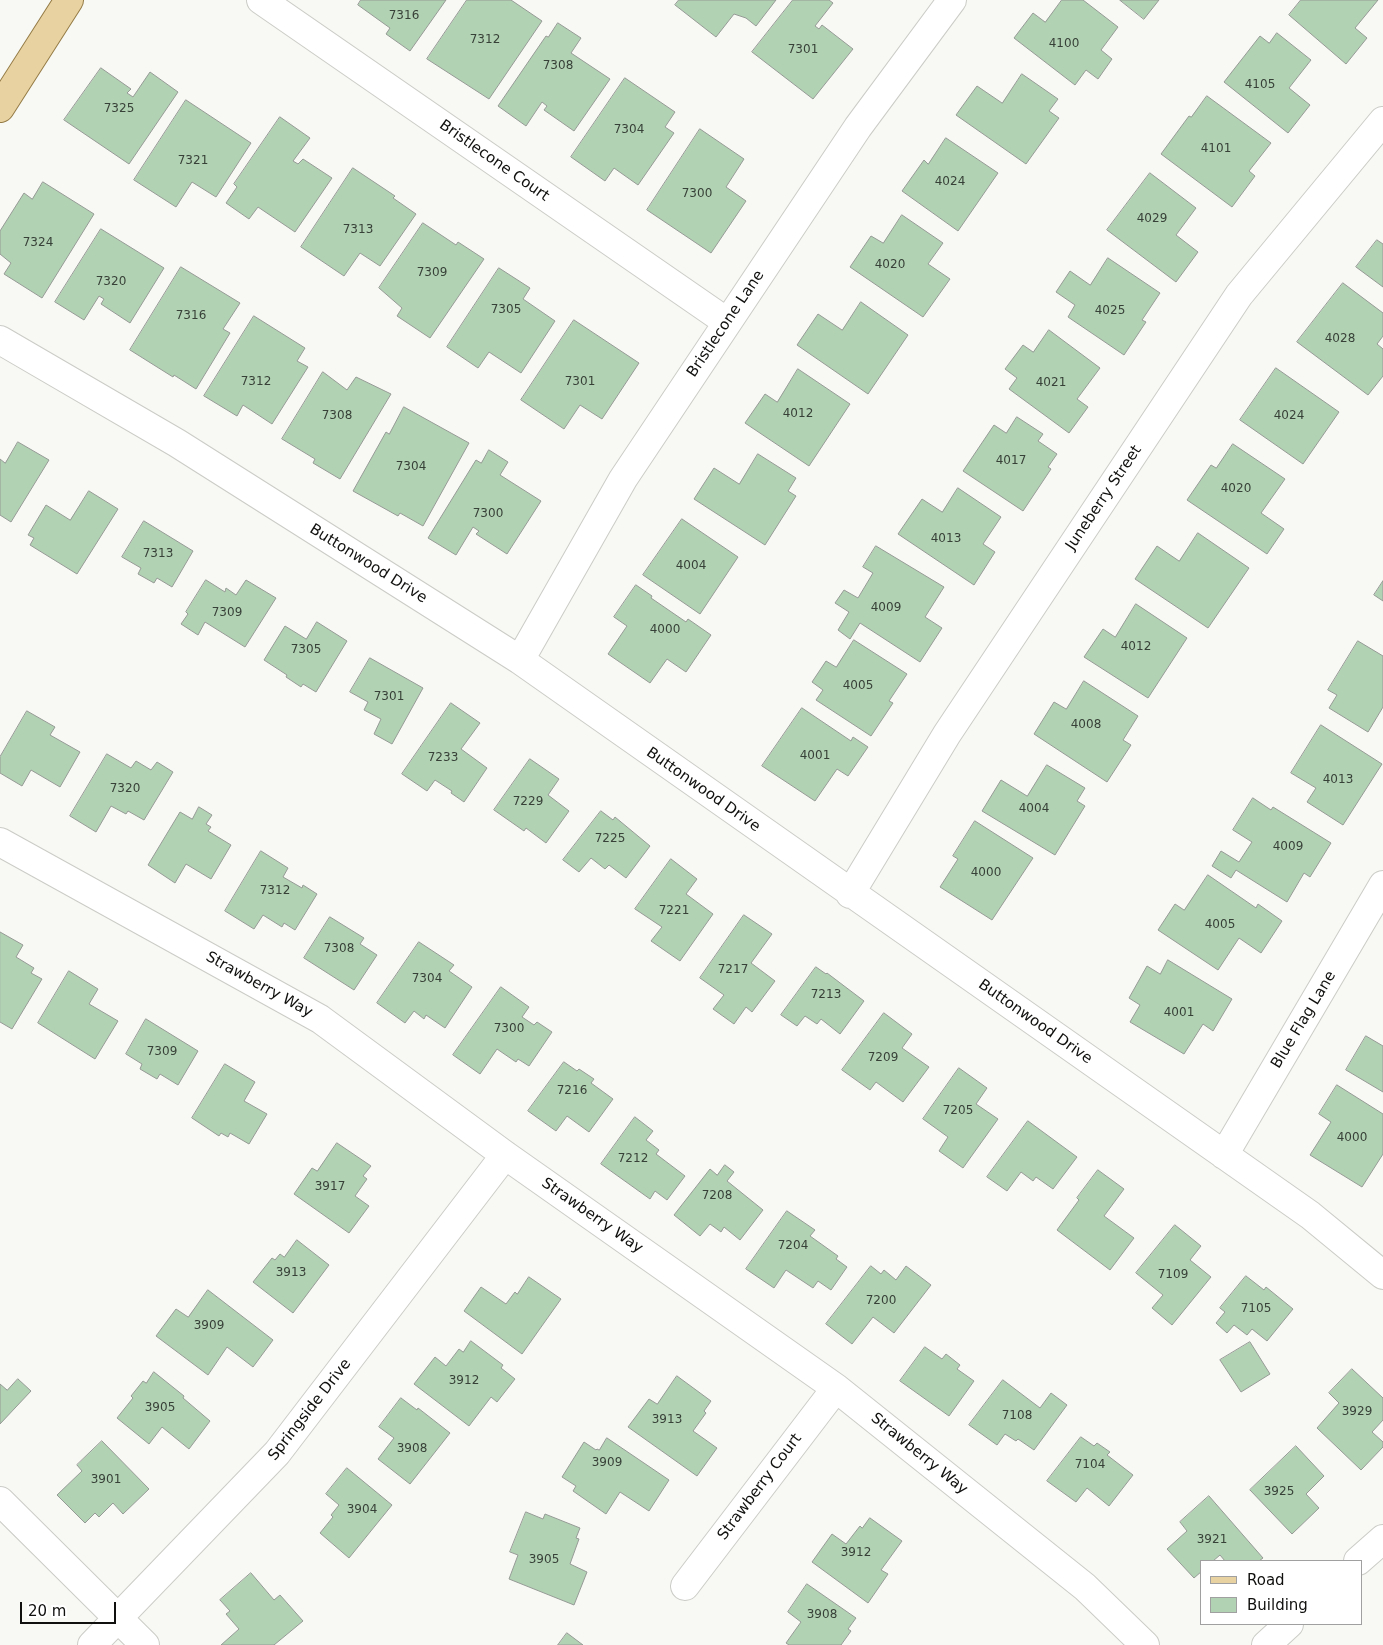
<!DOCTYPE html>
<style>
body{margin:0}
#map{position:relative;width:1383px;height:1645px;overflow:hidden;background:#f8f9f4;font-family:"DejaVu Sans",sans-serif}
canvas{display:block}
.legend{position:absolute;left:1200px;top:1560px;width:162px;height:65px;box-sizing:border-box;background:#fff;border:1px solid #9fa09f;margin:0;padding:6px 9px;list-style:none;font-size:15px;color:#10110f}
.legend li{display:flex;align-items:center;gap:10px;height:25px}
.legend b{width:25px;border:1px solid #9fa09f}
.scale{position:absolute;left:20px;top:1602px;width:96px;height:22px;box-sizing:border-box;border:2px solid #10110f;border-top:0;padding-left:6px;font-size:15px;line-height:18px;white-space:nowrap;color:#10110f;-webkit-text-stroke:4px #fff;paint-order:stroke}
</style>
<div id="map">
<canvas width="1383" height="1645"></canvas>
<ul class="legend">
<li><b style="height:6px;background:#e9d2a1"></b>Road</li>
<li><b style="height:14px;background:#b1d2b3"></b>Building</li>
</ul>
<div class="scale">20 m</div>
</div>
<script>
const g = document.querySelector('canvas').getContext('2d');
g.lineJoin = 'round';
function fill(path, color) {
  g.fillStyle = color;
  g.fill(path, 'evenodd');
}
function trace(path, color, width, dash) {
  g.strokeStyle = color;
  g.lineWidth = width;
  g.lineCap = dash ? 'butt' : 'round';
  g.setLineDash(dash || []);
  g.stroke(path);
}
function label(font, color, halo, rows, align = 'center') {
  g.font = font + ' "DejaVu Sans",sans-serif';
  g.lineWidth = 4.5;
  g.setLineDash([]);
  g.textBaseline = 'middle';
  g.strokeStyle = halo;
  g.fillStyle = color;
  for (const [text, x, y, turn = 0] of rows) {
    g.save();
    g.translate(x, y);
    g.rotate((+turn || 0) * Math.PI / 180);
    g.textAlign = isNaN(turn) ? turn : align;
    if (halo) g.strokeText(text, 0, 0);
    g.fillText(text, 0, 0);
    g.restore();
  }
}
const building = new Path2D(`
 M 361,0 L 446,0 L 410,51 L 386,34 L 390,28 L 358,5 Z
 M 467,0 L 511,0 L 542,21 L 489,99 L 427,59 Z
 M 679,0 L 776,0 L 756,26 L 746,18 L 734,14 L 716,37 L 675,5 Z
 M 793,0 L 829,0 L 833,3 L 815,26 L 819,29 L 822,25 L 853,49 L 813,99 L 752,52 Z
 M 1062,0 L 1083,0 L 1118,27 L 1101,50 L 1112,59 L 1098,79 L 1086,70 L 1075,85 L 1014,38 L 1033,13 L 1045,22 Z
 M 1120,0 L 1159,0 L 1144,19 Z
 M 1301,0 L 1378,0 L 1355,28 L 1367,38 L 1346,64 L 1289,15 Z
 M 558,23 L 581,38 L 571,53 L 610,79 L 574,131 L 544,110 L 547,106 L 542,102 L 526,126 L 498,106 L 546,36 L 548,37 Z
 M 1277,33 L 1311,60 L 1289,88 L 1310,105 L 1288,133 L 1224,82 L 1260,36 L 1269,43 Z
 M 101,68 L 131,89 L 127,93 L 133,97 L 150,72 L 178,92 L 129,164 L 64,120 Z
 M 1022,74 L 1058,99 L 1049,111 L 1059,118 L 1026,164 L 956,115 L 977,86 L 1002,103 Z
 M 625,78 L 675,112 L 665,127 L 674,133 L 638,185 L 614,168 L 605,181 L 571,157 Z
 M 1207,96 L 1271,143 L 1249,171 L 1255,176 L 1232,207 L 1161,154 L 1189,116 L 1191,117 Z
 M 186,100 L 251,143 L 216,197 L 192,182 L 176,207 L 134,180 Z
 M 280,117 L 310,138 L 293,161 L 298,164 L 303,159 L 332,178 L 295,232 L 258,207 L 249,219 L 226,203 L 237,187 L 234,184 Z
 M 700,129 L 744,159 L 726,187 L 746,201 L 711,253 L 647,210 Z
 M 946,138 L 998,173 L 958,231 L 902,191 L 924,160 L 928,164 Z
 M 353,168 L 395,196 L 393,198 L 416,214 L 380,266 L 360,253 L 344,276 L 301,247 Z
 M 1150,173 L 1196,208 L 1176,235 L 1198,252 L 1176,282 L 1107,230 Z
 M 43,182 L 94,214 L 42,298 L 4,274 L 11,263 L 0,254 L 0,231 L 24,193 L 32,199 Z
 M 902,215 L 943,243 L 928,264 L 950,279 L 923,317 L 850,267 L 871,236 L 883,243 Z
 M 423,223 L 456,245 L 458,242 L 484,259 L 430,338 L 397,316 L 402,308 L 379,288 Z
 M 101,229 L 164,268 L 130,323 L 101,304 L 104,299 L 99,296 L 84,320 L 55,302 Z
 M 1377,240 L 1383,244 L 1383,287 L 1356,267 Z
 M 1108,258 L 1160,293 L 1142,320 L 1146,322 L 1124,355 L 1068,317 L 1075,305 L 1056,292 L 1070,271 L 1090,285 Z
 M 181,267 L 240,303 L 223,329 L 230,333 L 196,389 L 174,375 L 173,377 L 130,350 Z
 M 499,268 L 530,288 L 523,299 L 555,321 L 521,373 L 489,352 L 478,368 L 447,347 Z
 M 1343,283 L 1383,313 L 1383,336 L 1377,344 L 1383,349 L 1383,376 L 1368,395 L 1297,342 Z
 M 861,302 L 908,335 L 868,394 L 797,345 L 818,314 L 842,330 Z
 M 254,316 L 305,348 L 297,361 L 308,367 L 272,424 L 243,405 L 237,416 L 204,396 Z
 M 574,320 L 639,363 L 602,419 L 580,405 L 564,429 L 521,400 Z
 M 1049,330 L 1100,368 L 1077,399 L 1088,407 L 1069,433 L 1009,389 L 1017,378 L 1005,369 L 1023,345 L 1033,352 Z
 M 1276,368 L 1339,412 L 1303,464 L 1240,420 Z
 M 798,369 L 850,404 L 809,466 L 745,423 L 765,394 L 777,402 Z
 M 323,372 L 347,390 L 356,377 L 391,394 L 340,479 L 313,463 L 315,459 L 282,439 Z
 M 404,407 L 469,443 L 423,526 L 400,513 L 398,516 L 353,491 L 386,432 L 389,434 Z
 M 1017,417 L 1043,434 L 1038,441 L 1057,454 L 1048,467 L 1051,469 L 1023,511 L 963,471 L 994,425 L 1006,433 Z
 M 18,442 L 49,460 L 11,522 L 0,515 L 0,459 L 5,463 Z
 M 1233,444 L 1285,479 L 1261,513 L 1284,529 L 1267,554 L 1187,500 L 1211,465 L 1216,468 Z
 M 489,450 L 508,462 L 500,475 L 541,501 L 507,554 L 476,534 L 479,531 L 473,527 L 456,555 L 428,538 L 476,460 L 481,463 Z
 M 758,454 L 796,478 L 788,491 L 796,496 L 765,545 L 694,499 L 714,468 L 739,484 Z
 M 958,488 L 1001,517 L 983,544 L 995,552 L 974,585 L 898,534 L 922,499 L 942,512 Z
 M 89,491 L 118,509 L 77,574 L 30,545 L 34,538 L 28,535 L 46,505 L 70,520 Z
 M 682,519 L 738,557 L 700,614 L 643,575 Z
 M 144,521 L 193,551 L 172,587 L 157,578 L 154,583 L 138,574 L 141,568 L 122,557 Z
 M 1198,533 L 1249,568 L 1208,628 L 1135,579 L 1157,546 L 1179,561 Z
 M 876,546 L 944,587 L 925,617 L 942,628 L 920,662 L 860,623 L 850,639 L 838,630 L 849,612 L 835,603 L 844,590 L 858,598 L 873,573 L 863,567 Z
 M 206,580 L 225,592 L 226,588 L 236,595 L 246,580 L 276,598 L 245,647 L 205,622 L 198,635 L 181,624 L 188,614 L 186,612 Z
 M 1383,581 L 1383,601 L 1374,595 Z
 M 636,585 L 652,596 L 651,598 L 686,622 L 688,619 L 711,635 L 686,672 L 667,659 L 650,683 L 608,654 L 627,626 L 614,617 Z
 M 1136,604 L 1187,638 L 1148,698 L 1084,657 L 1103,629 L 1115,637 Z
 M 317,622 L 347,641 L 316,692 L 303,684 L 301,687 L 286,677 L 287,675 L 264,660 L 285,626 L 306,639 Z
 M 854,640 L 907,674 L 889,701 L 893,703 L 871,736 L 816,700 L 823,690 L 812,682 L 826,661 L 836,667 Z
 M 1358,641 L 1383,656 L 1383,707 L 1368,732 L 1329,708 L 1337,695 L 1328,690 Z
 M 370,658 L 423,688 L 392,744 L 374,734 L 381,719 L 364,710 L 368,702 L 350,692 Z
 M 1084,681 L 1138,716 L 1123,740 L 1131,745 L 1107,782 L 1034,734 L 1054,702 L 1066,709 Z
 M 451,703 L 480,723 L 461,749 L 487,768 L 464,802 L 451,793 L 452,791 L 435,780 L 427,791 L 402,774 Z
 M 802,708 L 851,741 L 853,737 L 868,747 L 848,776 L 837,769 L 815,801 L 762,766 Z
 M 27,711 L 55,727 L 50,735 L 80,752 L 60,787 L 31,770 L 22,786 L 0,773 L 0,757 Z
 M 1321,725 L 1382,764 L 1343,825 L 1307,802 L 1316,788 L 1291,773 Z
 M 107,754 L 131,768 L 136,761 L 151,770 L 157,762 L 173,772 L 144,820 L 128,811 L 126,814 L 111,806 L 96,832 L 70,816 Z
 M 530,759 L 559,779 L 548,795 L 569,811 L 546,843 L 526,828 L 524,831 L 494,810 Z
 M 1047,765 L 1085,788 L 1077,801 L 1085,806 L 1055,855 L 982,811 L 1001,780 L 1027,796 Z
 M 1253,798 L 1271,810 L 1273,807 L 1331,843 L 1310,877 L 1304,873 L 1287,902 L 1236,870 L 1231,878 L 1212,866 L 1221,851 L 1239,862 L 1252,842 L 1233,830 Z
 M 199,807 L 212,815 L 206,824 L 211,827 L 208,831 L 231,845 L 211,879 L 186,864 L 175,883 L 148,865 L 180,812 L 192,819 Z
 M 601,811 L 613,820 L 615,817 L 650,846 L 626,878 L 609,865 L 605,869 L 591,858 L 579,872 L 563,860 Z
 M 975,821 L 1033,858 L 992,920 L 940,887 L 958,859 L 953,856 Z
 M 261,851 L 288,868 L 283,877 L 302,888 L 303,885 L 317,894 L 295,930 L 284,923 L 282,927 L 263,915 L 254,929 L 225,911 Z
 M 671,859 L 697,879 L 686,894 L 713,914 L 680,961 L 651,941 L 662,927 L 635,909 Z
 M 1208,875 L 1256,908 L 1258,904 L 1282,921 L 1261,953 L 1239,938 L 1218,970 L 1158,930 L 1175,904 L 1184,910 Z
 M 744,915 L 772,934 L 751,963 L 775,981 L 752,1012 L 746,1007 L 734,1024 L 713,1009 L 724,995 L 700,978 Z
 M 330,917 L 364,938 L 360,944 L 377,955 L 354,990 L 304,958 Z
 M 0,932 L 23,945 L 16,957 L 34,968 L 31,973 L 42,979 L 12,1029 L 0,1022 Z
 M 419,942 L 454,965 L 449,971 L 472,987 L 445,1028 L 426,1015 L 424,1019 L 414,1011 L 405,1023 L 377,1003 Z
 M 1168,960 L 1232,999 L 1213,1031 L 1203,1024 L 1184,1054 L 1130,1022 L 1140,1005 L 1129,998 L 1147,966 L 1160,974 Z
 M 816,967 L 826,974 L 827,973 L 864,1001 L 840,1034 L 821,1019 L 817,1024 L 805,1016 L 797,1026 L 781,1015 Z
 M 69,971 L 98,989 L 89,1004 L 118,1021 L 95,1059 L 38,1023 Z
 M 501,987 L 529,1007 L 522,1017 L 534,1025 L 537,1022 L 552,1032 L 529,1066 L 518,1059 L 516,1062 L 497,1049 L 480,1074 L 453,1055 Z
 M 884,1013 L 912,1034 L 902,1048 L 929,1067 L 903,1102 L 876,1082 L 870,1090 L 842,1070 Z
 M 146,1019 L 198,1051 L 178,1085 L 160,1074 L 157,1079 L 140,1069 L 142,1064 L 126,1054 Z
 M 1366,1036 L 1383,1046 L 1383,1092 L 1346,1070 Z
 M 564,1062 L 577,1071 L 579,1069 L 594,1079 L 591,1083 L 613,1099 L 589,1132 L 567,1116 L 556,1131 L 528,1111 Z
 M 225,1064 L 255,1082 L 244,1101 L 267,1114 L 249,1144 L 230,1133 L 228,1137 L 221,1133 L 219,1136 L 192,1118 Z
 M 959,1068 L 987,1088 L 976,1104 L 998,1119 L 963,1168 L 939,1151 L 948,1137 L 923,1119 Z
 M 1337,1085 L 1383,1114 L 1383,1154 L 1362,1187 L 1310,1155 L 1331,1122 L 1319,1114 Z
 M 635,1117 L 653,1131 L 646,1140 L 659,1150 L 656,1154 L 685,1176 L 667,1200 L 655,1191 L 650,1199 L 601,1164 Z
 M 1028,1121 L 1077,1157 L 1053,1189 L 1036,1177 L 1033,1181 L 1021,1172 L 1007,1191 L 987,1177 Z
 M 337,1143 L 371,1166 L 363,1176 L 367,1179 L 355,1196 L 369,1206 L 349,1233 L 294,1194 L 312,1168 L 317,1171 Z
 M 725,1165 L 734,1172 L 727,1181 L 763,1210 L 740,1240 L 724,1227 L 721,1232 L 710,1224 L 700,1236 L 674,1215 L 710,1169 L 717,1175 Z
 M 1098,1170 L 1124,1189 L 1104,1216 L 1134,1238 L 1110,1270 L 1057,1230 L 1079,1200 L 1077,1198 Z
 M 787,1211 L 815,1230 L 810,1236 L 838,1256 L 836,1259 L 847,1267 L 831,1290 L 818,1281 L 813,1288 L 786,1270 L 774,1288 L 746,1269 Z
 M 1175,1225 L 1201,1246 L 1190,1260 L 1211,1277 L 1172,1325 L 1152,1308 L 1163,1295 L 1136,1273 Z
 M 297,1240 L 329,1265 L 293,1313 L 253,1282 L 272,1258 L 275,1260 L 280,1254 L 284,1257 Z
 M 871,1266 L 881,1274 L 884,1270 L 896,1280 L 906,1266 L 931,1285 L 894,1333 L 873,1317 L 852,1344 L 826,1324 Z
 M 1246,1276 L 1264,1290 L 1266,1287 L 1293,1309 L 1267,1341 L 1252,1329 L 1247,1335 L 1234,1325 L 1227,1333 L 1216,1323 L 1225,1312 L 1220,1308 Z
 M 529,1277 L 561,1299 L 522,1354 L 464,1311 L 481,1287 L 506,1304 L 515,1292 L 517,1294 Z
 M 208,1290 L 273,1340 L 253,1367 L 227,1347 L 208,1375 L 156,1336 L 176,1309 L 188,1317 Z
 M 471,1341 L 503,1365 L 501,1368 L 515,1379 L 497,1402 L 491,1397 L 469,1426 L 414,1384 L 435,1357 L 446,1366 L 459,1349 L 463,1352 Z
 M 1250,1342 L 1270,1374 L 1241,1392 L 1220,1360 Z
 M 925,1347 L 942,1359 L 946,1354 L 960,1365 L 957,1369 L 974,1381 L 949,1416 L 900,1381 Z
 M 1352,1369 L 1383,1398 L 1383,1420 L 1372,1432 L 1383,1442 L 1383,1447 L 1361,1470 L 1317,1428 L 1339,1403 L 1329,1393 Z
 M 154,1372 L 184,1396 L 183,1398 L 210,1421 L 189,1449 L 162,1427 L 149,1444 L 117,1418 L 133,1398 L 131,1396 L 143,1381 L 146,1383 Z
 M 677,1376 L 711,1401 L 704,1411 L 706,1413 L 693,1431 L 717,1448 L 697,1476 L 628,1427 L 649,1399 L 657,1404 Z
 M 18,1379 L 31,1391 L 0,1424 L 0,1384 L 7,1390 Z
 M 1003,1380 L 1040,1408 L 1051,1393 L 1067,1405 L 1034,1450 L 1018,1439 L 1016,1441 L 1005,1434 L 997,1445 L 969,1425 Z
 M 401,1398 L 417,1410 L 418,1408 L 450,1433 L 410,1484 L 378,1459 L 394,1438 L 379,1427 Z
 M 1081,1437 L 1094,1446 L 1097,1443 L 1110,1452 L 1107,1455 L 1133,1475 L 1109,1506 L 1087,1488 L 1076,1502 L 1047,1481 Z
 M 607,1438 L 669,1480 L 649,1511 L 620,1492 L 606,1514 L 573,1491 L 576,1486 L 562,1477 L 584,1442 L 596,1450 L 597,1449 L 599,1450 Z
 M 102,1441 L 149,1489 L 123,1514 L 113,1503 L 99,1517 L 95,1513 L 85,1523 L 57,1495 L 82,1471 L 77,1465 Z
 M 1296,1446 L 1324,1476 L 1306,1494 L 1319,1508 L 1292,1534 L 1250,1490 Z
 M 347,1468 L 392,1505 L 349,1558 L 320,1533 L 333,1517 L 331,1515 L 339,1505 L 326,1494 Z
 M 1209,1496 L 1263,1558 L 1259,1561 L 1225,1561 L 1220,1555 L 1213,1561 L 1202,1561 L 1202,1571 L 1194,1578 L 1167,1549 L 1187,1531 L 1180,1522 Z
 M 526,1512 L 543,1519 L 545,1514 L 580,1528 L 576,1538 L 579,1539 L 570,1564 L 587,1572 L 574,1605 L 509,1579 L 518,1555 L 510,1552 Z
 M 870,1518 L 902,1541 L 881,1570 L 888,1574 L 868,1603 L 812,1562 L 832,1534 L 846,1544 L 860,1526 L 862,1528 Z
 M 251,1573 L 274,1600 L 280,1595 L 303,1621 L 274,1645 L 221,1645 L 239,1629 L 226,1614 L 230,1611 L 220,1600 Z
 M 807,1584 L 856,1618 L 848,1629 L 851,1631 L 841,1645 L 789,1645 L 786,1643 L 801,1622 L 788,1612 Z
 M 567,1633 L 583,1645 L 558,1645 Z`);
const minor = new Path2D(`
 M 261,0 L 727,322
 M 0,340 L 177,443 L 520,660 L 1310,1215 L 1383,1275
 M 520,660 L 623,479 L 858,127 L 952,0
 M 0,842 L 320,1019 L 505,1155 L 836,1388 L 1085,1587 L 1145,1645
 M 850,894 L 947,734 L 1239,295 L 1383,121
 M 1224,1155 L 1383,885
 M 0,1501 L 145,1645
 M 1358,1561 L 1383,1539
 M 685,1586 L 836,1388
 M 92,1645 L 277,1453 L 505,1155
 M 1266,1645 L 1289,1624`);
const major = new Path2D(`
 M 0,108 L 69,0`);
const numberNames = [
 ["7316",404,16],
 ["7312",485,40],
 ["4100",1064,44],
 ["7301",803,50],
 ["7308",558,66],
 ["4105",1260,85],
 ["7325",119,109],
 ["7304",629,130],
 ["4101",1216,149],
 ["7321",193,161],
 ["4024",950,182],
 ["7300",697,194],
 ["4029",1152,219],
 ["7313",358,230],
 ["7324",38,243],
 ["4020",890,265],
 ["7309",432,273],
 ["7320",111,282],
 ["7305",506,310],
 ["4025",1110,311],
 ["7316",191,316],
 ["4028",1340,339],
 ["7312",256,382],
 ["7301",580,382],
 ["4021",1051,383],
 ["4012",798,414],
 ["7308",337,416],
 ["4024",1289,416],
 ["4017",1011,461],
 ["7304",411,467],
 ["4020",1236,489],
 ["7300",488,514],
 ["4013",946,539],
 ["7313",158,554],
 ["4004",691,566],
 ["4009",886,608],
 ["7309",227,613],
 ["4000",665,630],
 ["4012",1136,647],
 ["7305",306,650],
 ["4005",858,686],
 ["7301",389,697],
 ["4008",1086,725],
 ["4001",815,756],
 ["7233",443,758],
 ["4013",1338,780],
 ["7320",125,789],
 ["7229",528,802],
 ["4004",1034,809],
 ["7225",610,839],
 ["4009",1288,847],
 ["4000",986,873],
 ["7312",275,891],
 ["7221",674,911],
 ["4005",1220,925],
 ["7308",339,949],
 ["7217",733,970],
 ["7304",427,979],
 ["7213",826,995],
 ["4001",1179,1013],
 ["7300",509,1029],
 ["7309",162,1052],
 ["7209",883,1058],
 ["7216",572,1091],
 ["7205",958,1111],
 ["4000",1352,1138],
 ["7212",633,1159],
 ["3917",330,1187],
 ["7208",717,1196],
 ["7204",793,1246],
 ["3913",291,1273],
 ["7109",1173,1275],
 ["7200",881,1301],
 ["7105",1256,1309],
 ["3909",209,1326],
 ["3912",464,1381],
 ["3905",160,1408],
 ["3929",1357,1412],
 ["7108",1017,1416],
 ["3913",667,1420],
 ["3908",412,1449],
 ["3909",607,1463],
 ["7104",1090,1465],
 ["3901",106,1480],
 ["3925",1279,1492],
 ["3904",362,1510],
 ["3921",1212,1540],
 ["3912",856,1553],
 ["3905",544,1560],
 ["3908",822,1615]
];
const streetNames = [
 ["Bristlecone Court",494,161,35],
 ["Bristlecone Lane",726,324,-56],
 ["Juneberry Street",1104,498,-56],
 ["Buttonwood Drive",368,564,32],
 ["Buttonwood Drive",703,790,35],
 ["Strawberry Way",259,985,29],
 ["Blue Flag Lane",1304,1020,-59],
 ["Buttonwood Drive",1035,1022,35],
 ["Strawberry Way",592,1216,35],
 ["Springside Drive",310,1410,-52],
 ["Strawberry Way",919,1454,39],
 ["Strawberry Court",760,1487,-53]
];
fill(building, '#b1d2b3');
trace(building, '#969a96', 1);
trace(minor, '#cbccc7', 30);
trace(major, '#947b46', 30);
trace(minor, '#fff', 28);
trace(major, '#e9d2a1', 28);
label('12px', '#384138', null, numberNames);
label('15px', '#10110f', '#fff', streetNames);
</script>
